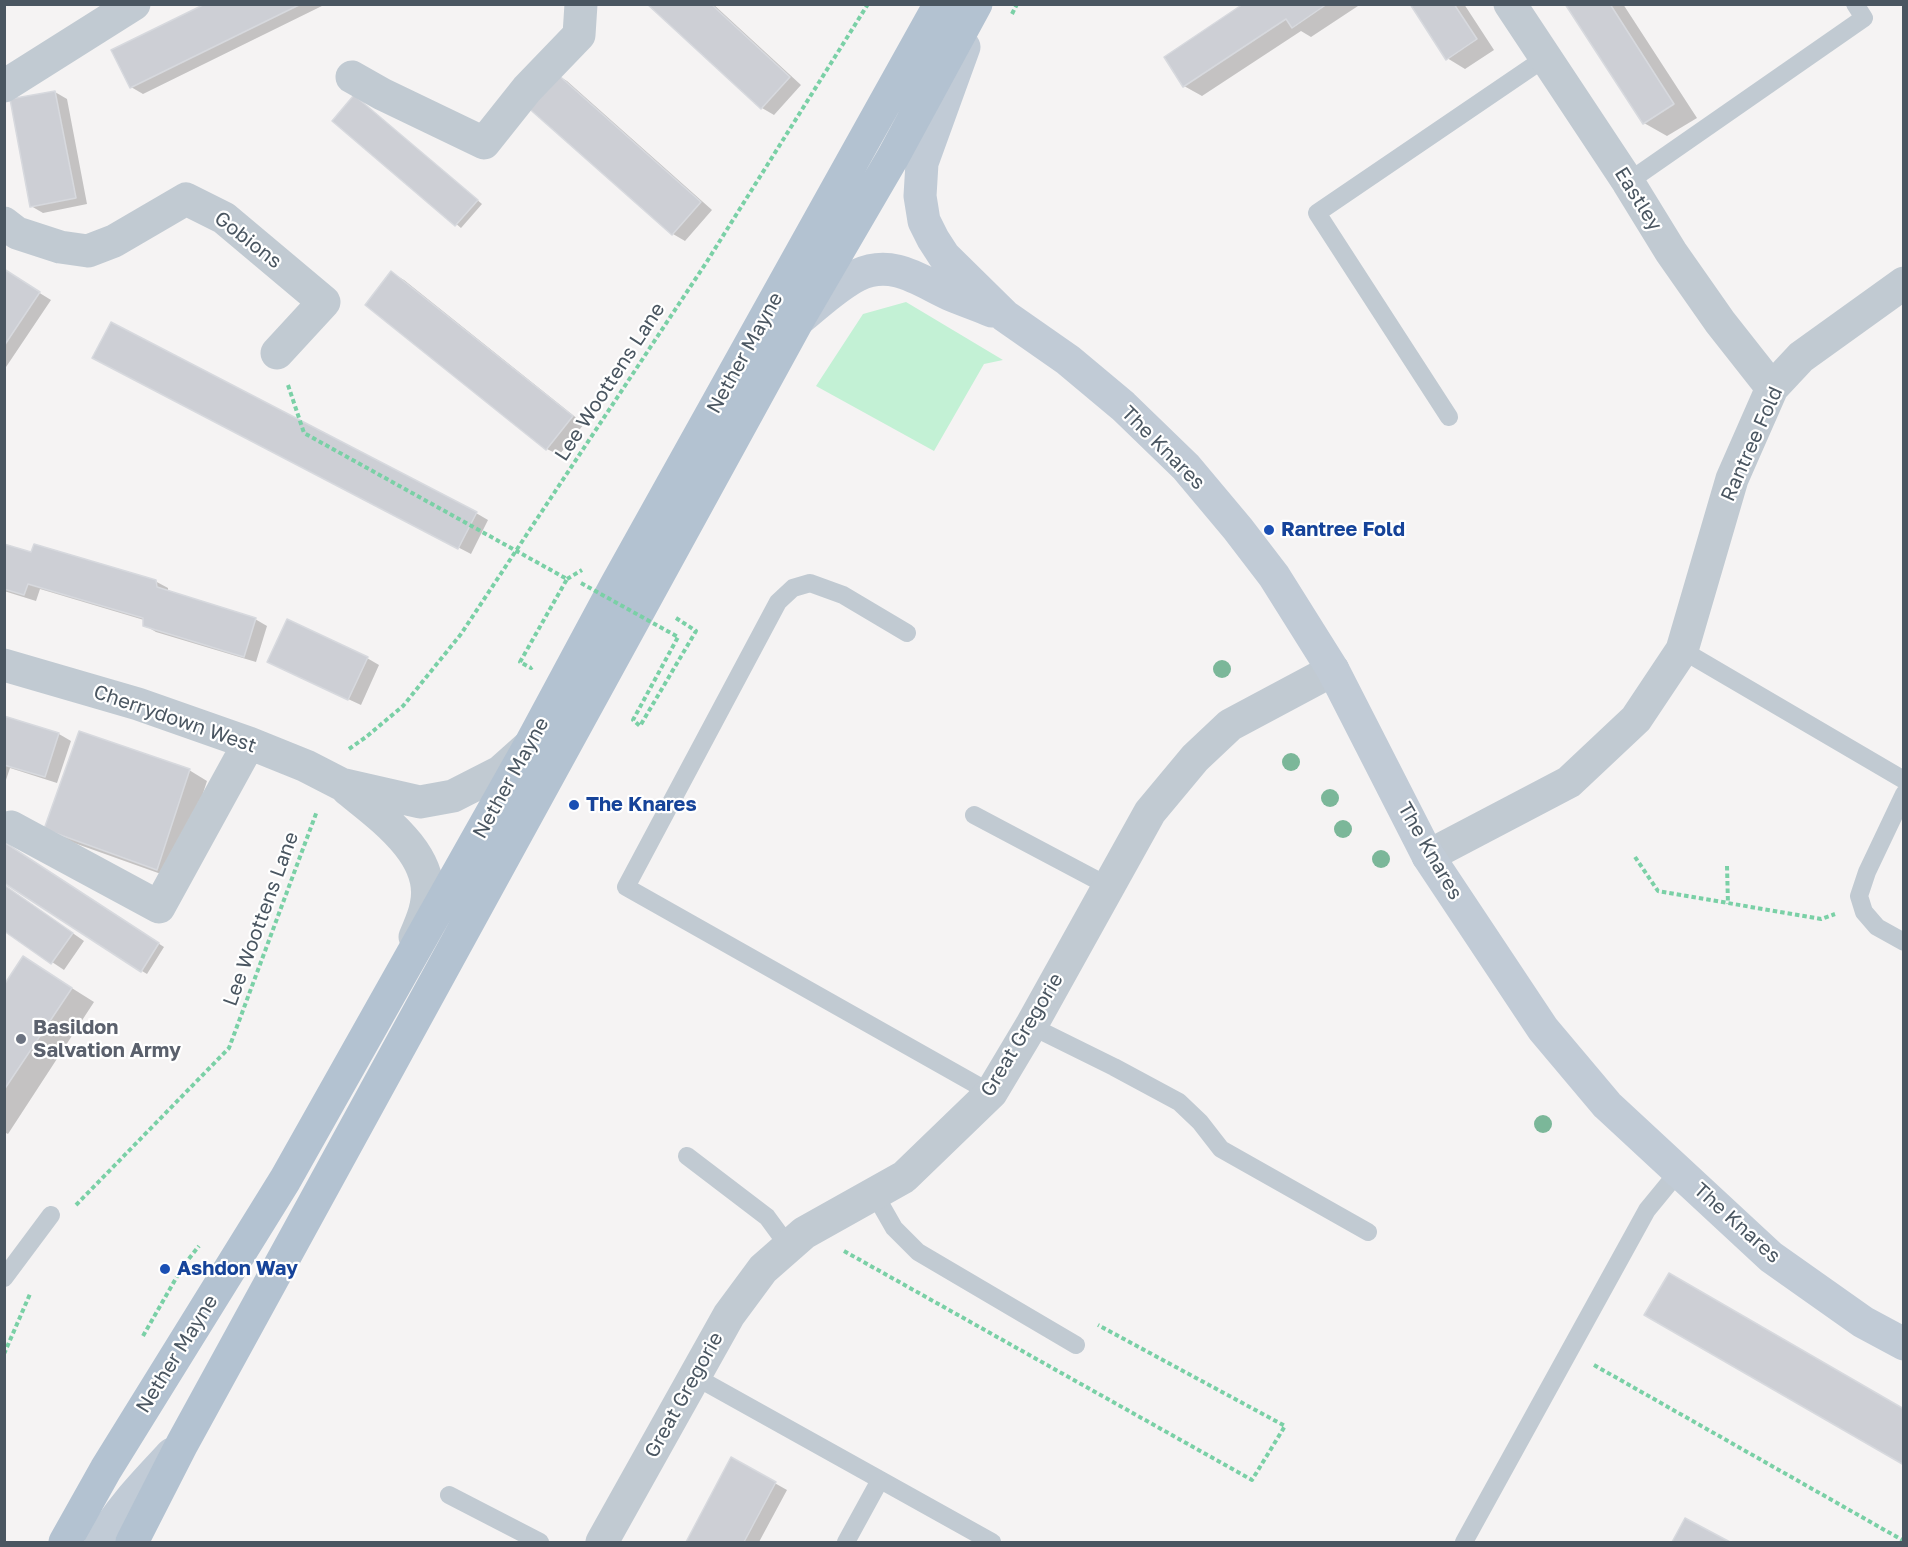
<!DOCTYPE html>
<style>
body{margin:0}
#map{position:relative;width:1908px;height:1547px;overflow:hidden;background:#f5f3f3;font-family:"Golos Text",sans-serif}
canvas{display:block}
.frame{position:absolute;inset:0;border:6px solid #4a5661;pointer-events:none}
</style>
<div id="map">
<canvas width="1908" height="1547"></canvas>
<div class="frame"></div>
</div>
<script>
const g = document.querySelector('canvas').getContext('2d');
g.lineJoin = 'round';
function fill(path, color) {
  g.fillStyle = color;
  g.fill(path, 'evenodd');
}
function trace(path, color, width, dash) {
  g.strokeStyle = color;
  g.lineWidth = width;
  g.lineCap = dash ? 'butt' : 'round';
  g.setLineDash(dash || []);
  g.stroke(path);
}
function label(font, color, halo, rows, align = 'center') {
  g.font = font + ' "Golos Text",sans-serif';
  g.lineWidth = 4.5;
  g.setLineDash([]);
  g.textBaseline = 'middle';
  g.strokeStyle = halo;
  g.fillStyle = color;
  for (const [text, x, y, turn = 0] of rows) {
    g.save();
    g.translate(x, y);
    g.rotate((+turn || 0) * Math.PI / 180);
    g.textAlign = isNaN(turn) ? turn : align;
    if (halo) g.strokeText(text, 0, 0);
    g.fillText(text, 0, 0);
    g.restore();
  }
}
const green = new Path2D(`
 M 906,302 L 1003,360 L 984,364 L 934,451 L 816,386 L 863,314 Z`);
const shadow = new Path2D(`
 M 208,4 L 326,4 L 143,94 L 131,87 Z
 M 649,4 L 713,4 L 801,85 L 774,115 L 762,108 Z
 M 1246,4 L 1361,4 L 1311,37 L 1301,31 L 1202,96 L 1184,86 Z
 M 1412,4 L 1464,4 L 1494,50 L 1465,69 L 1447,58 Z
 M 1567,4 L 1623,4 L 1697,118 L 1667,136 L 1644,123 Z
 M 555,74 L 567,81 L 712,210 L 685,241 L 673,234 Z
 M 55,92 L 67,99 L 87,204 L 43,213 L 31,206 Z
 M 360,100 L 482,204 L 461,228 L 334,121 Z
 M 4,271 L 51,300 L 4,370 Z
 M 392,273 L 404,280 L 584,424 L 559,455 L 547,449 Z
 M 106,364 L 476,513 L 488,520 L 471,554 Z
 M 4,546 L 32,554 L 155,581 L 168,588 L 168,592 L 255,619 L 267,626 L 256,662 L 156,632 L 144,625 L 144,620 L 40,589 L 36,601 L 4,591 Z
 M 367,658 L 379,665 L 361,705 L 281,668 Z
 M 4,717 L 59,734 L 71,741 L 57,783 L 10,768 L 4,786 Z
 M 189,770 L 207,781 L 175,879 L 63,839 L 46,829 Z
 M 4,843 L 164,947 L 147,974 L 142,971 Z
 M 4,885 L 84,941 L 64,970 L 4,930 Z
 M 24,958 L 94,1002 L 8,1134 L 4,1132 L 4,987 Z
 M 732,1459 L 787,1490 L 759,1542 L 688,1542 Z
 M 1686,1520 L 1727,1542 L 1673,1542 Z`);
const building = new Path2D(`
 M 205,4 L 301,4 L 130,88 L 111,50 Z
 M 647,4 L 711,4 L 790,77 L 761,109 Z
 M 1243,4 L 1327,4 L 1292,28 L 1286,19 L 1183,87 L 1164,57 Z
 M 1410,4 L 1454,4 L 1477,39 L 1446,60 Z
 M 1565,4 L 1610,4 L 1674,104 L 1643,124 Z
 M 555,72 L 701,202 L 672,235 L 525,105 Z
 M 55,91 L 76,198 L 30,207 L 10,99 Z
 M 354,95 L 478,200 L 455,226 L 332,121 Z
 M 4,269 L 40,292 L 4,346 Z
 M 391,271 L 573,416 L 546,450 L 365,305 Z
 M 111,322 L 477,512 L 458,549 L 92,358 Z
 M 4,544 L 31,552 L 34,544 L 156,580 L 157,587 L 256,618 L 244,657 L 143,626 L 143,618 L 28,584 L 24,595 L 4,589 Z
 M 287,619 L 368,657 L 348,700 L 267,662 Z
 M 4,716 L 59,733 L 45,777 L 4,765 Z
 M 79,731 L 190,769 L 157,870 L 44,829 Z
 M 4,842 L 159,943 L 141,972 L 4,883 Z
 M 4,885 L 73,933 L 51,964 L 4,931 Z
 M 23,956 L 72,988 L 4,1090 L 4,985 Z
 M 1669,1273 L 1904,1409 L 1904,1465 L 1644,1315 Z
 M 731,1457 L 776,1482 L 744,1542 L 686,1542 Z
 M 1685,1518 L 1730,1542 L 1672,1542 Z`);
const path = new Path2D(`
 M 1012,14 L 1017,4
 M 288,385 L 304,433 L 567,579 L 520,662 L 531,668 L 532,667
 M 567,579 L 582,570
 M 676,618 L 696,631 L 640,726 L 633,720 L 678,637
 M 349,749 L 366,737 L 403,706 L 461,634 L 706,263 L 868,4
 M 1635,857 L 1658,891 L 1821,919 L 1835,914
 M 1727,866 L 1728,904
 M 76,1205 L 229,1048 L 317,811
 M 844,1251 L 1252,1480 L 1285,1426 L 1098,1325
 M 143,1336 L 183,1266 L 199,1246
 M 4,1354 L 30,1294
 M 1594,1365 L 1904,1541`);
const lane = new Path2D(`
 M 1628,182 L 1864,18 L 1855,4
 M 1449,417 L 1317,213 L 1545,58
 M 907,633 L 843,595 L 810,583 L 793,588 L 778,602 L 626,887 L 991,1093
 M 1682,650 L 1904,780
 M 1904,794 L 1867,872 L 1859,896 L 1864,912 L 1877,927 L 1904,942
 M 974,815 L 1108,886
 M 1031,1026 L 1114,1067 L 1179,1102 L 1200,1122 L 1221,1149 L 1368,1232
 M 687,1156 L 767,1217 L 789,1247
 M 874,1193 L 894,1228 L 918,1252 L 1076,1345
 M 4,1278 L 51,1215
 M 694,1376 L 992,1542
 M 449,1495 L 540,1542
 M 846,1542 L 880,1480
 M 1464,1542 L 1647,1210 L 1679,1171`);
const street = new Path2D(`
 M 1510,4 L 1628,182 L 1671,252 L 1720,322 L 1772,388
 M 352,77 L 382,94 L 484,143 L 527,89 L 579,35 L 581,4
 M 4,86 L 134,4
 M 4,223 L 17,233 L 60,247 L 88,251 L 114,241 L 186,199 L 224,218 L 324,302 L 277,353
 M 4,665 L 138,704 L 249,743 L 306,766 L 341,784 L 420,802 L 453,796 L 500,772 L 528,747
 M 347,789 C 380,816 438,856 426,906 C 424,917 419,927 415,937
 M 11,827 L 159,907 L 249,743
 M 1428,856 L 1569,782 L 1636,719 L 1682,650 L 1732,479 L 1772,388 L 1801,357 L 1904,283
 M 602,1542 L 729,1315 L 763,1269 L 804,1233 L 904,1177 L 991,1093 L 1031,1026 L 1150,812 L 1195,758 L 1230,725 L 1333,670`);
const secondary = new Path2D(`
 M 964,47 L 922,163 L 920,196 L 924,221 L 933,239 L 944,256 L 1005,316 L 1068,360 L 1123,406 L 1186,467 L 1238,529 L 1274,576 L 1333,670 L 1428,856 L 1543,1029 L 1607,1105 L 1771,1257 L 1863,1322 L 1904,1344
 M 798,320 C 817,305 836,286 858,275 C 892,259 919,280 949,294 C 963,300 978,305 992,311
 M 101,1542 C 119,1509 147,1481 172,1454`);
const primary = new Path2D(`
 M 65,1542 L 106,1469 L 285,1180 L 530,745 L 616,585 L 940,4
 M 132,1542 L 182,1444 L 798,320 L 893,157 L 976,4`);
const pathBridge = new Path2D(`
 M 581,583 L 678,637`);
const trees = [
 [1222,669],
 [1291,762],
 [1330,798],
 [1343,829],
 [1381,859],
 [1543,1124]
];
const markers = [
 [1269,530,6,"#1a4fb4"],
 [574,805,6,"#1a4fb4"],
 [21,1039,6,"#6b7280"],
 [165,1269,6,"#1a4fb4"]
];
const streetNames = [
 ["Eastley",1638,199,58],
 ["Gobions",248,240,38],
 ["Nether Mayne",745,353,-61],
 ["Lee Woottens Lane",610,382,-57],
 ["Rantree Fold",1752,444,-66],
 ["The Knares",1163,448,45],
 ["Cherrydown West",175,719,19],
 ["Nether Mayne",511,778,-61],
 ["The Knares",1430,851,60],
 ["Lee Woottens Lane",261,919,-70],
 ["Great Gregorie",1022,1035,-59],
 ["The Knares",1737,1223,42],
 ["Nether Mayne",177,1354,-58],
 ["Great Gregorie",684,1395,-61]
];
const transitNames = [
 ["Rantree Fold",1281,530],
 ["The Knares",586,805],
 ["Ashdon Way",177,1269]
];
const worshipNames = [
 ["Basildon",33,1028],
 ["Salvation Army",33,1051]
];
fill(green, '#c3f1d5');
fill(shadow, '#0003');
fill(building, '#cdcfd5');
trace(building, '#d7d9de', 1.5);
trace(path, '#7ad0a6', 4, [4.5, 3]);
trace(lane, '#c1cad2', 18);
trace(street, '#c1cad2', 33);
trace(secondary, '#c1cbd6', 33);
trace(primary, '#b3c2d1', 33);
trace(pathBridge, '#7ad0a6', 4, [4.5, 3]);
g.fillStyle = '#7bb799';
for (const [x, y] of trees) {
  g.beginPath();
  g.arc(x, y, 9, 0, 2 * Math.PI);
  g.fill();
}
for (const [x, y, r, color] of markers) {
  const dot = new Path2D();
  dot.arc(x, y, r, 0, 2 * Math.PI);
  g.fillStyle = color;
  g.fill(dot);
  trace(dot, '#fff', 2);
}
label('20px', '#4a5661', '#fff', streetNames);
label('bold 20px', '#164399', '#fff', transitNames, 'left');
label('bold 20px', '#5b616d', '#fff', worshipNames, 'left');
</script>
